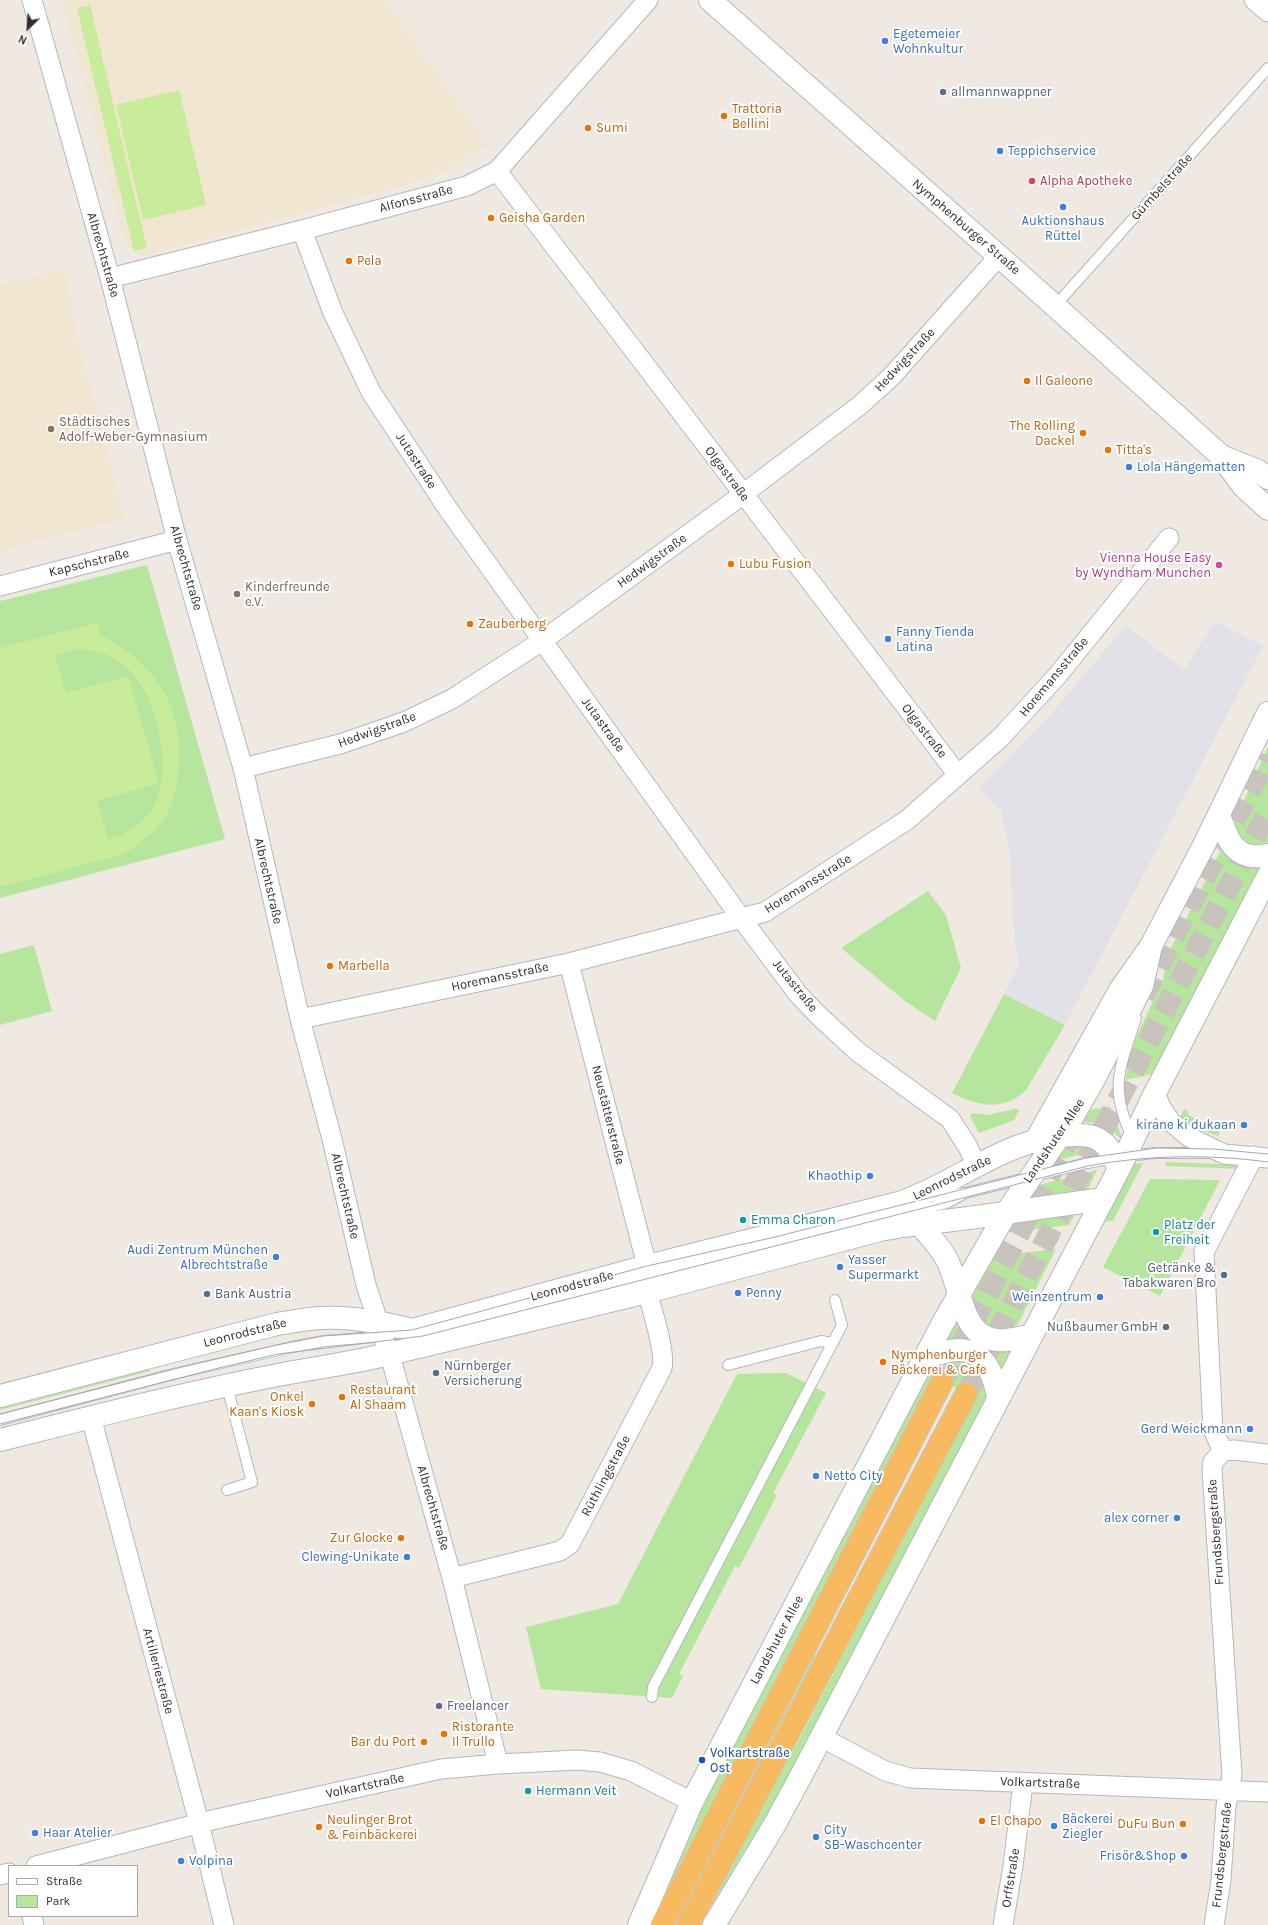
<!DOCTYPE html>
<meta charset="utf-8">
<style>
body{margin:0}
#map{position:relative;width:1268px;height:1925px;overflow:hidden;background:#efe9e1;font-family:Karla,sans-serif}
canvas{display:block}
.legend{position:absolute;left:8px;top:1865px;width:130px;height:52px;box-sizing:border-box;background:#fff;border:1px solid #ababab;margin:0;padding:5px 7px;list-style:none;font-size:12px;color:#2e2e2e}
.legend li{display:flex;align-items:center;gap:8px;height:20px}
.legend b{width:20px;border:1px solid #ababab}
.north{position:absolute;left:8px;top:8px;width:40px;height:40px;-webkit-text-stroke:3px #fff;paint-order:stroke;rotate:205deg;font-size:11px;font-weight:700;line-height:16px;text-align:center;color:#2e2e2e}
.north::after{content:'';display:block;margin:auto;width:14px;height:18px;background:#2e2e2e;clip-path:polygon(50% 0,100% 100%,50% 72%,0 100%)}
</style>
<div id="map">
<canvas width="1268" height="1925"></canvas>
<ul class="legend">
<li><b style="height:5px;background:#fff"></b>Straße</li>
<li><b style="height:11px;background:#b6e59e"></b>Park</li>
</ul>
<div class="north">N</div>
</div>
<script>
const g = document.querySelector('canvas').getContext('2d');
g.lineJoin = 'round';
function fill(path, color) {
  g.fillStyle = color;
  g.fill(path, 'evenodd');
}
function trace(path, color, width, dash) {
  g.strokeStyle = color;
  g.lineWidth = width;
  g.lineCap = dash ? 'butt' : 'round';
  g.setLineDash(dash || []);
  g.stroke(path);
}
function label(font, color, halo, rows, align = 'center') {
  g.font = font + ' Karla,sans-serif';
  g.lineWidth = 4;
  g.setLineDash([]);
  g.textBaseline = 'middle';
  g.strokeStyle = halo;
  g.fillStyle = color;
  for (const [text, x, y, turn = 0] of rows) {
    g.save();
    g.translate(x, y);
    g.rotate((+turn || 0) * Math.PI / 180);
    g.textAlign = isNaN(turn) ? turn : align;
    if (halo) g.strokeText(text, 0, 0);
    g.fillText(text, 0, 0);
    g.restore();
  }
}
const industrial = new Path2D(`
 M 1215,621 L 1263,646 L 1065,1025 L 1004,994 L 1019,965 L 1013,926 L 1010,855 L 1001,811 L 979,788 L 1045,721 L 1126,625 L 1184,670 Z`);
const education = new Path2D(`
 M 62,0 L 386,0 L 488,145 L 443,172 L 399,187 L 143,256 L 126,246 Z
 M 65,269 L 78,339 L 125,519 L 20,545 L 0,552 L 0,284 Z`);
const green = new Path2D(`
 M 147,565 L 225,839 L 0,898 L 0,601 Z
 M 1268,746 L 1268,842 C 1251,848 1234,841 1235,821 Z
 M 1221,850 C 1233,863 1246,863 1263,865 L 1156,1073 L 1125,1080 L 1135,1040 L 1163,979 L 1171,948 Z
 M 928,891 L 946,915 L 961,968 L 935,1021 L 905,1001 L 841,948 Z
 M 34,945 L 52,1011 L 0,1025 L 0,954 Z
 M 1004,994 L 1065,1025 L 1026,1090 C 1003,1112 978,1106 952,1093 Z
 M 1110,1107 L 1122,1137 L 1121,1139 L 1107,1126 L 1099,1123 L 1083,1122 L 1082,1120 L 1087,1110 Z
 M 1015,1109 L 1019,1110 L 1014,1120 L 979,1133 L 970,1116 L 973,1113 L 987,1115 Z
 M 1184,1109 L 1189,1112 L 1188,1115 L 1220,1131 L 1218,1136 L 1191,1126 L 1183,1126 L 1178,1121 Z
 M 1062,1146 L 1085,1146 L 1090,1152 L 1050,1162 Z
 M 1166,1162 L 1243,1165 L 1241,1169 L 1165,1166 Z
 M 1143,1163 L 1113,1221 L 1102,1222 L 1129,1168 L 1134,1164 Z
 M 1097,1170 L 1088,1189 L 1083,1193 L 1029,1200 L 1028,1198 L 1036,1186 Z
 M 1150,1179 L 1220,1180 L 1160,1296 L 1103,1267 Z
 M 1071,1213 L 1074,1216 L 1069,1225 L 1001,1233 L 1008,1222 Z
 M 1056,1249 L 1018,1324 L 1010,1331 L 987,1331 L 970,1302 L 973,1283 L 988,1257 Z
 M 957,1314 L 1013,1347 L 1000,1374 L 941,1345 Z
 M 947,1358 L 972,1361 L 989,1390 L 986,1402 L 773,1809 L 707,1921 L 704,1921 L 702,1919 L 765,1799 L 799,1740 L 976,1398 L 933,1376 L 663,1900 L 662,1898 L 700,1808 L 926,1372 Z
 M 148,1366 L 150,1371 L 0,1410 L 0,1404 Z
 M 786,1373 L 826,1393 L 773,1493 L 777,1495 L 739,1568 L 735,1566 L 679,1674 L 683,1676 L 672,1698 L 541,1689 L 526,1627 L 618,1604 L 737,1374 Z
 M 814,1654 L 818,1656 L 679,1925 L 673,1925 Z`);
const pitch = new Path2D(`
 M 90,5 L 147,248 L 134,251 L 77,8 Z
 M 179,90 L 206,205 L 143,220 L 116,105 Z
 M 97,623 L 101,636 C 157,663 187,712 178,774 C 176,786 174,802 168,813 C 158,830 140,843 124,854 L 0,887 L 0,648 ZM 77,649 C 128,649 153,692 160,738 C 168,783 159,827 108,839 L 97,801 L 159,783 L 128,676 L 66,693 L 55,656 Z`);
const trunkTunnel = new Path2D(`
 M 1143,996 L 1268,756
 M 942,1382 L 1075,1126
 M 966,1394 L 1268,811`);
const service = new Path2D(`
 M 1055,306 L 1268,68
 M 1133,1139 C 1108,1088 1120,1068 1136,1018
 M 931,1196 L 965,1193 L 1087,1163 L 1125,1156 L 1155,1153 L 1212,1153
 M 880,1220 L 947,1203 L 965,1193
 M 569,1298 L 814,1236
 M 728,1365 L 821,1341 L 832,1343
 M 0,1420 L 173,1374 L 292,1347 L 324,1341 L 386,1336
 M 227,1490 L 252,1482 L 227,1386
 M 652,1697 L 653,1687 L 842,1325 L 835,1300`);
const minor = new Path2D(`
 M 32,0 L 110,278 L 177,540 L 243,768 L 300,1019 L 332,1139 L 366,1285 L 393,1366 L 452,1578 L 498,1764
 M 1254,0 L 1268,12
 M 497,171 L 958,775
 M 302,230 L 333,313 L 371,392 L 448,509 L 741,918 L 798,994 L 819,1016 L 858,1052 L 950,1119 L 968,1147 L 976,1165
 M 110,278 L 302,230 L 467,186 L 497,171 L 648,0
 M 0,586 L 177,540
 M 243,768 L 340,744 L 404,722 L 452,699 L 542,641 L 730,504 L 859,406 L 891,377 L 999,256
 M 569,963 L 647,1266
 M 300,1019 L 569,963 L 765,912 L 907,820 L 1000,738 L 1057,676 L 1169,538
 M 1155,1093 L 1162,1109 L 1171,1122 L 1189,1137 L 1224,1154 L 1268,1158
 M 91,1417 L 199,1823 L 224,1925
 M 1223,1451 L 1213,1430 L 1204,1252 L 1254,1156
 M 1223,1451 L 1234,1450 L 1268,1454
 M 452,1578 L 560,1551 L 570,1544 L 662,1368 C 666,1353 652,1309 647,1292
 M 821,1737 L 885,1771 L 910,1778 L 1268,1792
 M 36,1866 L 212,1820 L 441,1769 L 498,1764 L 577,1760 L 600,1762 L 631,1771 L 692,1802
 M 0,1875 L 9,1873
 M 32,1916 L 34,1925
 M 1003,1925 L 1013,1866 L 1023,1783
 M 1214,1925 L 1221,1880 L 1226,1806 L 1232,1775 L 1212,1470 L 1213,1462 L 1223,1451`);
const secondary = new Path2D(`
 M 710,0 L 1055,306 L 1220,455 L 1244,487 L 1268,509
 M 1221,456 L 1258,471 L 1268,478
 M 1219,815 C 1228,841 1235,862 1268,855
 M 1035,1142 L 1120,990 L 1151,946 L 1203,847 L 1268,713
 M 919,1224 C 929,1235 940,1246 947,1260 C 963,1290 960,1345 1007,1340 C 1015,1339 1024,1337 1031,1335
 M 924,1360 C 966,1339 990,1351 998,1398
 M 0,1396 L 277,1324 C 291,1322 305,1319 320,1318 C 351,1316 382,1322 412,1330 L 647,1266 L 899,1203 C 958,1183 1010,1135 1075,1135 C 1084,1135 1093,1135 1101,1141 C 1110,1147 1115,1159 1119,1169
 M 0,1440 C 92,1417 185,1393 278,1375 C 315,1368 352,1363 389,1354 L 647,1292 L 880,1230 L 903,1226 L 969,1218 L 1103,1199
 M 639,1925 L 692,1802 L 944,1321 L 1006,1213 L 1070,1121 L 1093,1081 L 1142,986 L 1151,946
 M 714,1925 L 775,1824 L 802,1774 L 1119,1169 L 1155,1093 L 1268,876`);
const trunk = new Path2D(`
 M 662,1925 L 942,1382
 M 688,1925 L 966,1394`);
const tram = new Path2D(`
 M 0,1414 L 182,1367 L 277,1345 L 323,1336 L 412,1330 L 647,1266 L 775,1237 L 1086,1158 L 1157,1148 L 1213,1149 L 1268,1154
 M 0,1424 L 219,1368 L 278,1354 L 423,1336 L 1088,1166 C 1147,1155 1208,1154 1268,1162`);
const markers = [
 [885,41,4,"#3f7fe0"],
 [943,92,4,"#5c6f8a"],
 [724,116,4,"#e8710a"],
 [588,128,4,"#e8710a"],
 [1000,151,4,"#3f7fe0"],
 [1032,181,4,"#e0444e"],
 [1063,207,4,"#3f7fe0"],
 [491,218,4,"#e8710a"],
 [349,261,4,"#e8710a"],
 [1027,381,4,"#e8710a"],
 [51,429,4,"#8d6e63"],
 [1083,433,4,"#e8710a"],
 [1108,450,4,"#e8710a"],
 [1129,467,4,"#3f7fe0"],
 [731,564,4,"#e8710a"],
 [1219,565,4,"#d1479c"],
 [237,594,4,"#8d6e63"],
 [470,624,4,"#e8710a"],
 [888,639,4,"#3f7fe0"],
 [330,966,4,"#e8710a"],
 [1244,1125,4,"#3f7fe0"],
 [870,1176,4,"#3f7fe0"],
 [743,1220,4,"#0f9aa8"],
 [1156,1232,4,"#0f9aa8"],
 [276,1257,4,"#3f7fe0"],
 [840,1267,4,"#3f7fe0"],
 [1224,1275,4,"#5c6f8a"],
 [738,1293,4,"#3f7fe0"],
 [207,1294,4,"#5c6f8a"],
 [1100,1297,4,"#3f7fe0"],
 [1166,1327,4,"#5c6f8a"],
 [883,1362,4,"#e8710a"],
 [436,1373,4,"#5c6f8a"],
 [342,1397,4,"#e8710a"],
 [312,1404,4,"#e8710a"],
 [1250,1429,4,"#3f7fe0"],
 [816,1476,4,"#3f7fe0"],
 [1177,1518,4,"#3f7fe0"],
 [401,1538,4,"#e8710a"],
 [407,1557,4,"#3f7fe0"],
 [439,1706,4,"#5c6f8a"],
 [444,1734,4,"#e8710a"],
 [424,1742,4,"#e8710a"],
 [702,1760,4,"#1a4fb4"],
 [528,1791,4,"#0f9aa8"],
 [982,1821,4,"#e8710a"],
 [1183,1824,4,"#e8710a"],
 [1054,1826,4,"#3f7fe0"],
 [319,1827,4,"#e8710a"],
 [35,1833,4,"#3f7fe0"],
 [816,1837,4,"#3f7fe0"],
 [1184,1856,4,"#3f7fe0"],
 [181,1861,4,"#3f7fe0"]
];
const shopNames = [
 ["Egetemeier",893,34],
 ["Wohnkultur",893,49],
 ["Teppichservice",1008,151],
 ["Auktionshaus",1063,221,"center"],
 ["Rüttel",1063,236,"center"],
 ["Lola Hängematten",1137,467],
 ["Fanny Tienda",896,632],
 ["Latina",896,647],
 ["kirane ki dukaan",1236,1125,"right"],
 ["Khaothip",862,1176,"right"],
 ["Audi Zentrum München",268,1250,"right"],
 ["Albrechtstraße",268,1265,"right"],
 ["Yasser",848,1260],
 ["Supermarkt",848,1275],
 ["Penny",746,1293],
 ["Weinzentrum",1092,1297,"right"],
 ["Gerd Weickmann",1242,1429,"right"],
 ["Netto City",824,1476],
 ["alex corner",1169,1518,"right"],
 ["Clewing-Unikate",399,1557,"right"],
 ["Bäckerei",1062,1819],
 ["Ziegler",1062,1834],
 ["City",824,1830],
 ["SB-Waschcenter",824,1845],
 ["Haar Atelier",43,1833],
 ["Frisör&Shop",1176,1856,"right"],
 ["Volpina",189,1861]
];
const serviceNames = [
 ["allmannwappner",951,92],
 ["Getränke &",1216,1268,"right"],
 ["Tabakwaren Bro",1216,1283,"right"],
 ["Bank Austria",215,1294],
 ["Nußbaumer GmbH",1158,1327,"right"],
 ["Nürnberger",444,1366],
 ["Versicherung",444,1381],
 ["Freelancer",447,1706]
];
const foodNames = [
 ["Trattoria",732,109],
 ["Bellini",732,124],
 ["Sumi",596,128],
 ["Geisha Garden",499,218],
 ["Pela",357,261],
 ["Il Galeone",1035,381],
 ["The Rolling",1075,426,"right"],
 ["Dackel",1075,441,"right"],
 ["Titta's",1116,450],
 ["Lubu Fusion",739,564],
 ["Zauberberg",478,624],
 ["Marbella",338,966],
 ["Nymphenburger",891,1355],
 ["Bäckerei & Cafe",891,1370],
 ["Restaurant",350,1390],
 ["Al Shaam",350,1405],
 ["Onkel",304,1397,"right"],
 ["Kaan's Kiosk",304,1412,"right"],
 ["Zur Glocke",393,1538,"right"],
 ["Ristorante",452,1727],
 ["Il Trullo",452,1742],
 ["Bar du Port",416,1742,"right"],
 ["Neulinger Brot",327,1820],
 ["& Feinbäckerei",327,1835],
 ["El Chapo",990,1821],
 ["DuFu Bun",1175,1824,"right"]
];
const healthNames = [
 ["Alpha Apotheke",1040,181]
];
const streetNames = [
 ["Gümbelstraße",1162,187,-48],
 ["Alfonsstraße",416,199,-15],
 ["Nymphenburger Straße",966,227,41],
 ["Albrechtstraße",103,255,74],
 ["Hedwigstraße",905,360,-47],
 ["Jutastraße",416,461,57],
 ["Olgastraße",727,474,53],
 ["Hedwigstraße",652,561,-36],
 ["Kapschstraße",89,563,-14],
 ["Albrechtstraße",186,568,74],
 ["Horemansstraße",1054,677,-50],
 ["Jutastraße",603,725,54],
 ["Hedwigstraße",377,730,-20],
 ["Olgastraße",924,731,52],
 ["Albrechtstraße",268,881,77],
 ["Horemansstraße",808,884,-32],
 ["Horemansstraße",500,977,-12],
 ["Jutastraße",795,986,51],
 ["Neustätterstraße",608,1115,76],
 ["Landshuter Allee",1054,1141,-56],
 ["Leonrodstraße",952,1178,-26],
 ["Albrechtstraße",345,1196,77],
 ["Leonrodstraße",572,1286,-15],
 ["Leonrodstraße",245,1333,-14],
 ["Rüthlingstraße",606,1476,-62],
 ["Albrechtstraße",433,1508,74],
 ["Frundsbergstraße",1216,1532,-94],
 ["Landshuter Allee",777,1640,-62],
 ["Artilleriestraße",158,1671,75],
 ["Volkartstraße",1040,1783,2],
 ["Volkartstraße",365,1786,-12],
 ["Frundsbergstraße",1222,1855,-84],
 ["Orffstraße",1011,1878,-81]
];
const educationNames = [
 ["Städtisches",59,422],
 ["Adolf-Weber-Gymnasium",59,437],
 ["Kinderfreunde",245,587],
 ["e.V.",245,602]
];
const hotelNames = [
 ["Vienna House Easy",1211,558],
 ["by Wyndham Munchen",1211,573]
];
const cultureNames = [
 ["Emma Charon",751,1220],
 ["Platz der",1164,1225],
 ["Freiheit",1164,1240],
 ["Hermann Veit",536,1791]
];
const transitNames = [
 ["Volkartstraße",710,1753],
 ["Ost",710,1768]
];
fill(industrial, '#e3e1e8');
fill(education, '#f0e6d1');
fill(green, '#b6e59e');
fill(pitch, '#c9ec9a');
trace(trunkTunnel, '#c8c4bd', 22, [22, 11]);
trace(service, '#b4b7c1', 12);
trace(minor, '#b4b7c1', 21);
trace(secondary, '#b4b7c1', 24);
trace(trunk, '#c9c9c9', 24);
trace(service, '#fff', 10);
trace(minor, '#fff', 19);
trace(secondary, '#fff', 22);
trace(trunk, '#f8ba60', 22);
trace(tram, '#a3a6b8', 1);
for (const [x, y, r, color] of markers) {
  const dot = new Path2D();
  dot.arc(x, y, r, 0, 2 * Math.PI);
  g.fillStyle = color;
  g.fill(dot);
  trace(dot, '#fff', 1.5);
}
label('13px', '#366cbe', '#fff', shopNames, 'left');
label('13px', '#4e5e75', '#fff', serviceNames, 'left');
label('13px', '#c56008', '#fff', foodNames, 'left');
label('13px', '#be3a42', '#fff', healthNames, 'left');
label('13px', '#2e2e2e', '#fff', streetNames);
label('13px', '#785e54', '#fff', educationNames, 'left');
label('13px', '#b23c85', '#fff', hotelNames, 'right');
label('13px', '#0d838f', '#fff', cultureNames, 'left');
label('13px', '#164399', '#fff', transitNames, 'left');
</script>
